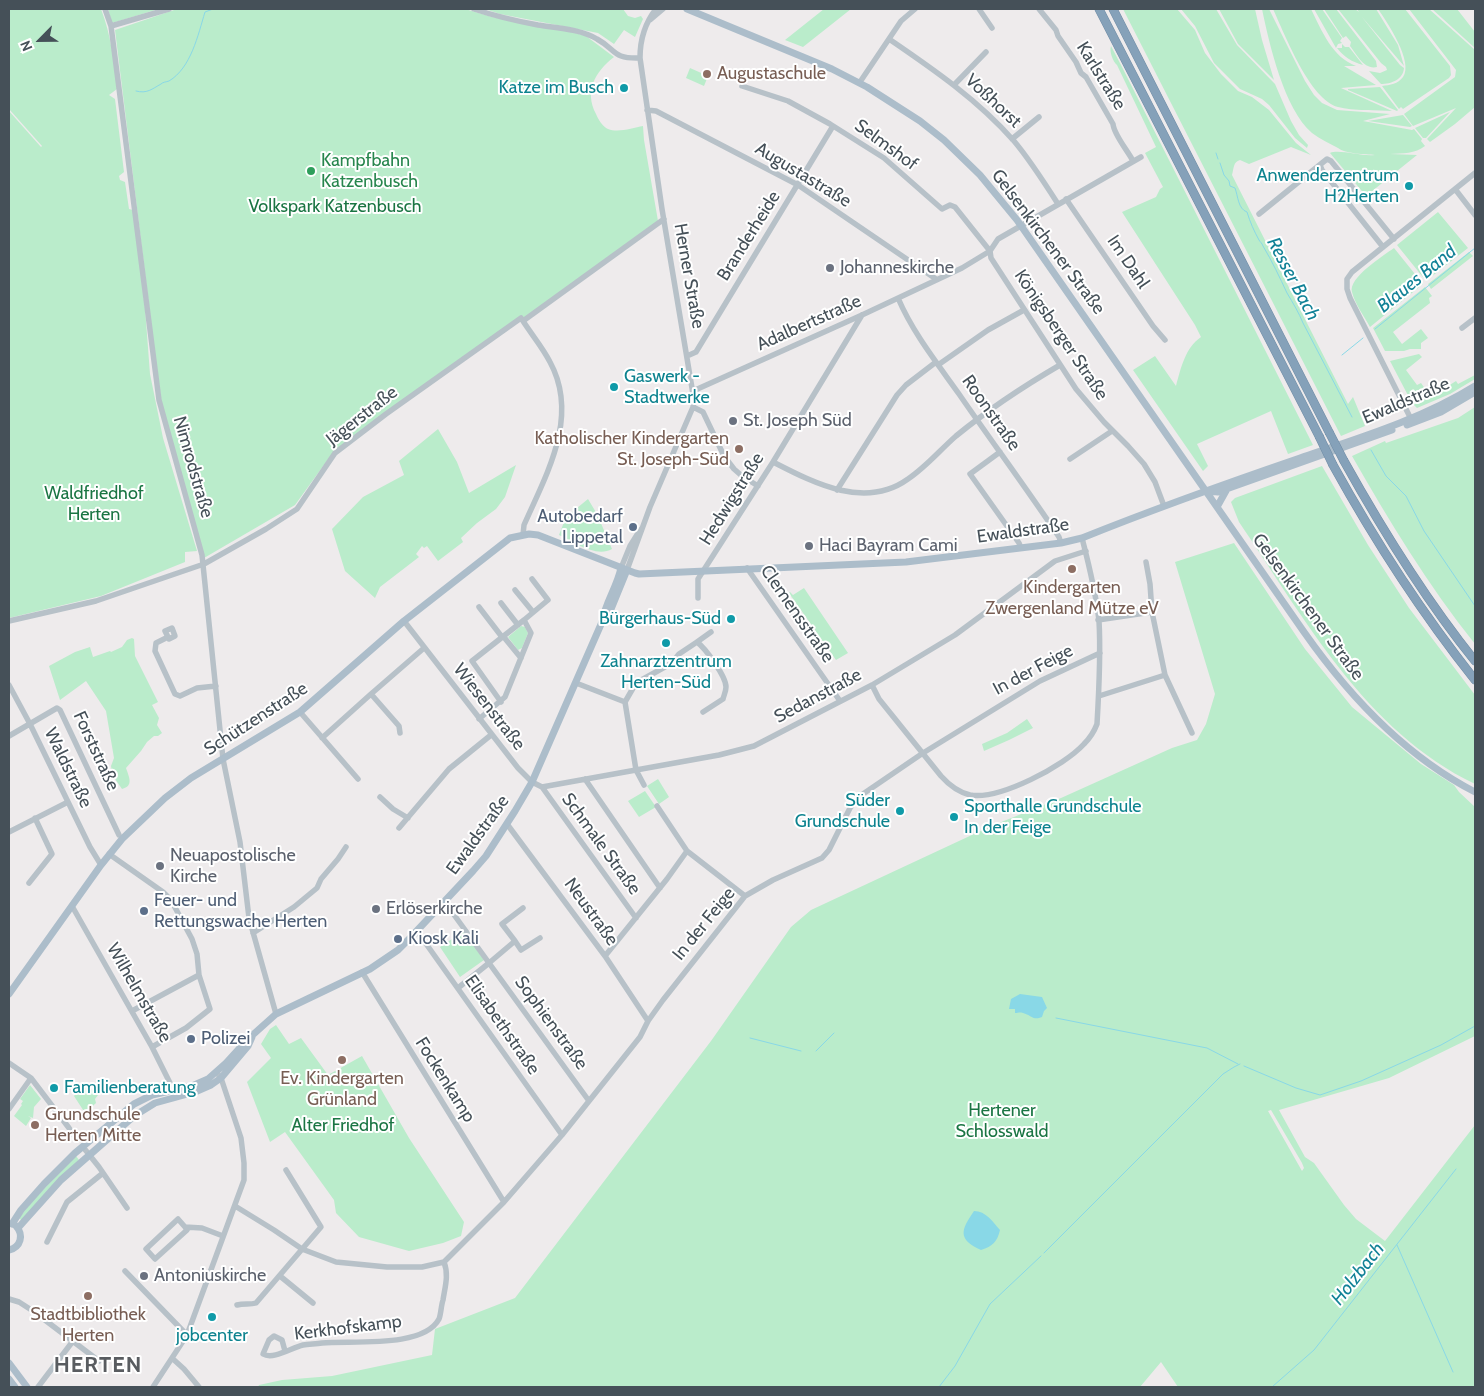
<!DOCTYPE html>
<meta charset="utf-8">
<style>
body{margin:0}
#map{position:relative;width:1484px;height:1396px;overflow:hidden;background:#eeebec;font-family:Cabin,sans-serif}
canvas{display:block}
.frame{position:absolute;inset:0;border:10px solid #455058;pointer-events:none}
.north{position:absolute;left:15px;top:15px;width:50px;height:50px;-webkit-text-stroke:4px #fff;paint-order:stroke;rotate:247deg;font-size:14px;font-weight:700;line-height:20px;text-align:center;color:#455058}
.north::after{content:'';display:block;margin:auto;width:18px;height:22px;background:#455058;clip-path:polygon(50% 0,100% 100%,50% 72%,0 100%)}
</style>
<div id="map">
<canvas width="1484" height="1396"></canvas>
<div class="frame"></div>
<div class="north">N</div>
</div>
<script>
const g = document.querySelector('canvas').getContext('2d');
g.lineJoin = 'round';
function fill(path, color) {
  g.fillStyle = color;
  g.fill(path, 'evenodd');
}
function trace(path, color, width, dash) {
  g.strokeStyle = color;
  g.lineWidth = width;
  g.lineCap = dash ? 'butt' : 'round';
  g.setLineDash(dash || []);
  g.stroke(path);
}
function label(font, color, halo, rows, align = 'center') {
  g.font = font + ' Cabin,sans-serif';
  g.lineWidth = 4;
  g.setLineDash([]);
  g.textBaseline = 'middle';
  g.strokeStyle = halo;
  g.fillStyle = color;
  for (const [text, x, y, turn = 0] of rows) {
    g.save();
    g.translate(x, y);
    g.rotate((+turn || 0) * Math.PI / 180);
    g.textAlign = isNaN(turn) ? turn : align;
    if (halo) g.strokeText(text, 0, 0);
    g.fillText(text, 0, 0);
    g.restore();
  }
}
const green = new Path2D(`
 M 9,9 L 101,9 C 111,35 114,61 117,89 L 109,95 L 115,99 L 124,172 L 119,176 L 120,180 L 125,182 L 129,209 L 133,210 L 145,308 L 150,374 L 163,438 L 197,551 L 185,552 L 185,562 L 101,596 L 9,618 L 9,111 L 41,147 L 42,146 L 9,109 Z
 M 108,9 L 159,9 L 112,23 Z
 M 177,9 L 465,9 L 492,17 L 572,32 L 586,36 L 614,57 C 595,72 584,91 596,114 C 598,119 603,127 608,129 C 618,133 633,128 643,126 L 644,140 L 658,221 L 523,321 L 521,319 L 334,451 L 295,505 L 204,558 L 165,427 L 156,362 L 115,30 Z
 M 485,9 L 623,9 L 628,16 L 635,18 L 641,16 L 643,19 L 635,37 L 624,30 L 614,44 L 598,33 L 500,14 Z
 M 824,9 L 851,9 L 803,47 L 785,40 Z
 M 1123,9 L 1177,9 L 1195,30 L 1205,53 L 1221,74 L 1238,91 L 1252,97 L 1269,110 L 1296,143 L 1311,155 L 1291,147 L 1249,164 L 1240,160 C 1233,162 1234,168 1232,175 L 1348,404 L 1353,397 L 1365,426 L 1341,436 Z
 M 1181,9 L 1216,9 L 1237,45 L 1275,84 L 1291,121 L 1299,135 L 1308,145 L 1307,148 L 1295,138 L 1269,105 L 1262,99 L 1240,89 L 1214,63 L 1195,26 Z
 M 1219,9 L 1255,9 L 1262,40 L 1274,80 L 1238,44 Z
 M 1262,9 L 1269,9 L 1305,81 L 1314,95 L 1322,103 L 1337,110 L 1390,114 L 1363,121 L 1412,130 L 1414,129 L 1422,139 L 1421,141 L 1425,146 C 1415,154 1403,153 1390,154 L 1417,155 L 1366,196 L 1330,153 C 1340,149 1362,157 1375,155 C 1366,154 1345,154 1338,148 C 1329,143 1320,139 1312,133 C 1284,109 1269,43 1262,9 Z
 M 1273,9 L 1311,9 C 1322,31 1332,57 1356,66 L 1344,66 L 1376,85 L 1341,88 L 1392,111 C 1377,110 1353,111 1338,107 C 1310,100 1285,35 1273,9 Z
 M 1314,9 L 1322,9 L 1342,38 L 1340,41 L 1342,43 L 1338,44 L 1336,48 Z
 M 1324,9 L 1336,9 L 1376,61 L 1377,67 C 1364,70 1357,55 1350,46 L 1351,42 L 1346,36 L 1343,38 Z
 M 1338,9 L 1355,9 L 1359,12 L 1357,9 L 1376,9 L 1398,45 L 1404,66 L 1362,17 L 1400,65 L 1404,68 C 1403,80 1391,84 1381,84 L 1369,71 L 1380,73 L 1387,70 L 1386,67 L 1381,63 Z
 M 1378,9 L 1405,9 L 1450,66 L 1451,75 L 1449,78 L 1403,109 L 1401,107 L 1399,109 L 1382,86 C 1390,85 1398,84 1403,77 C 1414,62 1387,22 1378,9 Z
 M 1409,9 L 1429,9 L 1475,50 L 1475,107 L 1455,124 L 1430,142 L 1427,139 L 1456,108 L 1413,126 L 1404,114 L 1455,77 L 1456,70 Z
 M 1432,9 L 1457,9 L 1475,32 L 1475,48 Z
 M 1342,44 L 1345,47 L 1349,47 L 1363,65 C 1352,62 1344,57 1337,48 L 1342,48 Z
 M 1111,46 L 1121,65 L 1313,445 L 1288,454 L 1271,411 L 1197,444 L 1208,466 L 1203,471 L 1133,370 L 1155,356 L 1176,386 C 1181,368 1185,348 1201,337 L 1195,325 L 1122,212 L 1156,197 L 1160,189 L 1163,187 L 1145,153 L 1156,147 L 1117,65 C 1113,62 1109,51 1111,46 Z
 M 690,68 L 708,76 L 704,86 L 686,78 Z
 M 1380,87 L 1398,110 L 1397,111 L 1348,90 L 1348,89 Z
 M 1450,112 L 1426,138 L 1423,138 L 1415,128 Z
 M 1403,115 L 1412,126 L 1410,127 L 1368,121 Z
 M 1438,212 L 1468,248 L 1426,281 L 1397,245 Z
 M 1394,248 L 1423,284 L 1370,327 C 1364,316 1355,304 1352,292 C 1348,278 1383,256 1394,248 Z
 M 1469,252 L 1473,256 L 1431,289 L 1428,284 Z
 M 1425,287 L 1432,296 L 1429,298 L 1430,303 L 1393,332 L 1402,344 L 1421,329 L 1428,338 L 1421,343 L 1421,349 L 1410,349 L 1404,351 L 1385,351 L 1373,328 Z
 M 1419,354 L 1422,357 L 1406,370 L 1417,385 L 1421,383 L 1431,397 L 1456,381 L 1458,384 L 1475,375 L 1475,379 L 1450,394 L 1417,408 L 1412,403 L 1390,361 Z
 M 1475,407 L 1475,644 C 1428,585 1389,521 1352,456 L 1385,441 L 1386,443 L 1458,418 Z
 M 438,429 L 457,462 L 469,493 L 516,465 L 505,497 L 496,509 L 477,523 L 461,538 L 463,542 L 438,561 L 427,546 L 424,548 L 422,546 L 416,554 L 419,557 L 380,587 L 375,598 L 345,571 L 332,529 L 363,497 L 404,475 L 399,461 Z
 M 1322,466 L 1368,545 L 1409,608 L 1475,695 L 1475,784 C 1365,731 1305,619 1239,522 L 1231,502 L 1235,498 Z
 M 588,499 L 597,514 L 612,549 C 596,558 574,542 559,535 L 566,517 Z
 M 1234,543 L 1305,649 L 1352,707 L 1421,764 L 1454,785 L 1459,792 L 1475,807 L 1475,1036 L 1389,1078 L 1279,1110 L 1305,1157 L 1314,1163 L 1344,1205 L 1356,1219 L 1385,1241 L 1475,1125 L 1475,1387 L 1178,1387 L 1161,1362 L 1140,1387 L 258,1387 L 259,1385 L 282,1380 L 332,1376 L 432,1355 L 435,1329 L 515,1298 L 711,1041 L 791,927 L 811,910 L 989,827 L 1061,798 L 1172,748 L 1197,740 L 1206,724 L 1215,694 L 1175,562 ZM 1271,1110 L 1302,1163 L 1304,1168 L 1302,1171 L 1268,1111 Z
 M 804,588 L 848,653 L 836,660 L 789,593 L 790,592 L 793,595 Z
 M 521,626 L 525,627 L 528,633 L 522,648 L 518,650 L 508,637 Z
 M 132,638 L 134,639 L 135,656 L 158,702 L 152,705 L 159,718 L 157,725 L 162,733 L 158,736 L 154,736 L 147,742 L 141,751 L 126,768 C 129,777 134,786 122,789 L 113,776 L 111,766 L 114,758 L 106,711 L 86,681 L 60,700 L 49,666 L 75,652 L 90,647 L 93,657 L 110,651 L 111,652 L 122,647 L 127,640 Z
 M 1027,719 L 1033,728 L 1009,740 L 984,751 L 982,744 L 1007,733 Z
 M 658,779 L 669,797 L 659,804 L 647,786 Z
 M 645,791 L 656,807 L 639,817 L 628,801 Z
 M 464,931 L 484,960 L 460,977 L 440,947 Z
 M 276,1025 L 289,1044 L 301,1038 L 328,1075 L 362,1056 L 409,1138 L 464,1222 L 461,1236 L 443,1243 L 409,1251 L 359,1237 L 336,1213 L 334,1200 L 285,1132 L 270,1142 L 247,1082 L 271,1058 L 261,1044 L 270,1029 Z
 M 87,1084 L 98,1095 L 95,1099 L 96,1103 L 85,1113 L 74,1096 L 79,1090 Z
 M 30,1085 L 41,1099 L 34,1107 L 33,1118 L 28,1116 L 31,1118 L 26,1126 L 14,1116 L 22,1105 L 21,1104 L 23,1101 L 20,1099 Z
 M 76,1156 L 79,1160 L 22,1221 L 19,1218 L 34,1199 Z`);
const water = new Path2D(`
 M 1020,994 L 1042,997 L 1047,1008 L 1044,1011 L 1042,1017 C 1033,1021 1031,1015 1023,1013 C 1020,1012 1018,1013 1015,1013 L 1015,1009 L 1009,1009 L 1011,999 Z
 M 974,1211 C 986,1211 993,1222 1000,1230 C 997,1242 993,1246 981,1250 C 957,1239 961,1230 974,1211 Z`);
const stream = new Path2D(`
 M 136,91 C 147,94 152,89 161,84 C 163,82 166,82 169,81 C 191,68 198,35 205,12 L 213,9
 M 1216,153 L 1218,159
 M 1220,163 L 1224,175 L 1229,181 L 1230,186 L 1235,188 C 1238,196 1238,209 1247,212 C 1250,222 1254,231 1259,240 C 1260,242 1262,243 1263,246 C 1272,261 1280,278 1287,293 C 1293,303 1299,313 1303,323 L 1352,417
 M 1375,329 L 1475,248
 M 1342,355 L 1363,338
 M 1371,450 L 1386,476 L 1406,496 L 1424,531 L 1475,606
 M 1056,1018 L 1207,1048 L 1238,1064
 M 750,1038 L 801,1051
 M 816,1051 L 834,1033
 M 1244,1066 L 1296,1088 L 1320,1095 L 1361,1081 L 1441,1045 L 1475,1026
 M 1397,1245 L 1453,1372
 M 1044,1253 L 1223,1074 L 1234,1067 L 1240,1064
 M 939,1387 L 955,1366 L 990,1304 L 1041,1256
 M 1272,1387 L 1314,1350 L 1456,1169`);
const minor = new Path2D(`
 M 105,9 L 111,26 L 159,400 L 202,555 L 223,759 L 240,842 L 249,918 L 276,1014
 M 474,9 C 495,16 516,21 538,25 C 557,28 580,29 597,39 C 617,50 612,59 640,58
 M 979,9 L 992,28
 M 1039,9 L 1056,30 L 1058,36 L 1076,62 L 1081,73 L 1086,77 L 1113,124 C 1114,135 1128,151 1133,161
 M 650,20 L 663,9
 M 111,26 L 169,9
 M 889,39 C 933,69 978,100 1014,141 C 1030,160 1044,182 1058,204
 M 860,82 L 901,21 L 915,9
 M 954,85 L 986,52
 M 742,86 L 788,101 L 830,124 L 884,158 L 942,209 L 950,205 L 955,207 L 990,251 L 991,258 L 1076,389 L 1104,422 L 1128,446 L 1144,464 L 1155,482 L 1164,506
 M 647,110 L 656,111 L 798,185 L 936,279
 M 1012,139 L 1039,117
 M 1320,165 L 1322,170 L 1383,247
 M 1455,189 L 1475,215
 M 1066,199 L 1153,326 L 1165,340
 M 1259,214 L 1327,159 L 1331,161 L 1394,239
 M 898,298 C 913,333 937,363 959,394 C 992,442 1027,489 1059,537 L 1061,543
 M 523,321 C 532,335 543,348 550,362 C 580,417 546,475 524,525 L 523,535
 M 1462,328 L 1475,318
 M 687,356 L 696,352 L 833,126
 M 938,365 L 988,330 L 1024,310
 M 693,391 L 862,315 L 962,268 L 990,251 L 998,239 L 1141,157
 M 693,407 L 703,412 L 724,456 L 734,469 L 742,476 L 758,486
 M 1412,421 L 1350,298 L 1347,289 L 1347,279 L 1352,272 L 1475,173
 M 1000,452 L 970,474 L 1019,543 L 1021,548
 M 1070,459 L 1112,431
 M 773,462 C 814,483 865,510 908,479 C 926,467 940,450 956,436 C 989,409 1024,386 1060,365
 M 837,490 L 897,395 L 906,385 L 936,362
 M 1146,562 L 1150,584 L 1152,612 L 1165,675 L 1192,733
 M 621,568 L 630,546 L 640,530
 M 747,568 L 840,701
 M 627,570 L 650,507 L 693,407 L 694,400 L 662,209 L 640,58 C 640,40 645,23 656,9
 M 515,590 L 533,612
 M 698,598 L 698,579 L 773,462 L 862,315
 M 501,603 L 518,625
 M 479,607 L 502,637
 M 524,620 L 548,600 L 532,579
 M 1098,620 L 1152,612
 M 9,621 L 96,601 L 204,564 L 266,529 L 297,509 L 335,453 L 386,414 L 521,318 L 523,321 L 664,219
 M 404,621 L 518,768 L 532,782 L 542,787 L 719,755 L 754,746 L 872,685 L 955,635 L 1055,561 L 1086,551
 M 503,636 L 521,658
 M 168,637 L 165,631 L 172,628 L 175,636 L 169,639 L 168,637 L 156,643 L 155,651 L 175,694 L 180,696 L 197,688 L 216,686
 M 697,642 L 711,632
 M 576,683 L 625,702 L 636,770 L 644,785
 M 9,685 L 30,724 L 90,847 L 101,865
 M 872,685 L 879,699 L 941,776 C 949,785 958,792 970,795 C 1000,800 1064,766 1084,744 C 1090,738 1094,732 1097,724 C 1099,690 1101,655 1099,621 C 1096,593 1089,565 1082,538
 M 371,694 L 424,648
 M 1099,696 L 1165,675
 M 625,702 L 636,683 L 672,663 L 679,654 L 697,642 C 705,648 726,676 726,687 C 726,691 724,695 723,699 L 703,712
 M 300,712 L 358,779
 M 479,719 L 505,697 L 531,633 L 524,620 L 472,661 L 501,702
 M 9,736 L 57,708 L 60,710 L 119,835
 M 322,738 L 371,694 L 399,726 L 400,733
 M 585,779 L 660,888
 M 542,787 L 636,918
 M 380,797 L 393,809 L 408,818
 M 657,806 L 687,851 L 745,896
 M 507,824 L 605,956 L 648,1021
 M 399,828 L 449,769 L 491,735
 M 9,832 L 68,802
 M 109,854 L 163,892 L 171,900 L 192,939 L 197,954 L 199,975 L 210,1009 L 186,1028 L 152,1047
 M 29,883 L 52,854 L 35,818
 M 72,906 L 152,1047 L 175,1093
 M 452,912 L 489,963 L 515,941 L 521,950 L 540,938
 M 417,931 L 562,1135
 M 253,933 L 294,907 L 317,888 L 321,879 L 338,859 L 346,847
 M 515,941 L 502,924 L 523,908
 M 605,956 L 667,879 L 687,851
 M 362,972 L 504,1202
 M 458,988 L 489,963 L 589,1101
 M 132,1011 L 199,975
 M 9,1063 L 31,1078 L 69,1128 L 75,1137
 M 9,1109 L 31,1078
 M 83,1147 L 99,1167 L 127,1208
 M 235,1206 L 274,1230 L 302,1249 L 336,1262 L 387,1267 L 422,1267 L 444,1262 L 504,1202 L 562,1135 L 640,1037 L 648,1021 L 663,1000 L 745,896 L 773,880 L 822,858 L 829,850 L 850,808 L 860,796 L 923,753 L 1040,681 L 1100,653
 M 185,1227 L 187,1230 L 155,1259 L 146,1249 L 178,1219 L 185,1227 L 202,1228 L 223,1236
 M 47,1242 L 67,1202 L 103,1173
 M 125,1271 L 187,1335
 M 280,1276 L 313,1303
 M 9,1299 L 19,1302 L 33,1311 L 99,1361
 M 237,1305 C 244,1303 250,1305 256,1303 L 321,1227 L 286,1170
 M 285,1351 L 282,1340 L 274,1336 L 269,1340 L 263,1354 C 273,1360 291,1348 303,1345 C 309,1344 316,1344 322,1343 C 350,1340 423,1349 439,1319 C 441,1314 441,1306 443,1300 C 445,1287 449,1275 444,1262
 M 173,1359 L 184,1369 L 199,1387
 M 38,1387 L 73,1341
 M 153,1387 L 187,1335 L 244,1180 L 244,1163 L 241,1138 L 221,1078 L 217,1073`);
const major = new Path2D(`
 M 687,9 L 832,69 L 867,87 L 920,121 L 944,140 L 980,175 L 1017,220 L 1304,632 C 1349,696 1405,756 1475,792
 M 1407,425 L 1441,412 L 1475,392
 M 1208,491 L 1218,492 L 1392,430
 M 1217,507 L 1227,489
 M 602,622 L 607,619 L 627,570
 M 9,994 L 101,865 L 122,839 L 165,798 L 191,778 L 300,712 L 404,621 L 510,538 L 529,534 L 538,535 L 635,573 L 639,574 L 906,562 L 1061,543 L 1082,538 C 1154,509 1227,483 1300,458 C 1359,438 1422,419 1475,386
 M 12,1224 L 21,1210 L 44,1184 L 75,1153 L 134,1104 L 152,1095 L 192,1086 L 208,1079 L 226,1063 L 247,1040 L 276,1014 L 370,969 L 398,950 L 411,937 L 473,871 L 486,856 L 515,811 L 532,782 L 602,622 C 605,603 617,587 621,568
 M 18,1228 L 61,1180 L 134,1116 L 155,1103 L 195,1092 L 211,1085 L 221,1078 L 248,1046 L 252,1037
 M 9,1250 C 21,1247 24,1235 16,1226
 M 9,1363 L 27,1387
 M 9,1379 L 15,1387`);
const highway = new Path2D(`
 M 1099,9 L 1319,436
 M 1113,9 L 1329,432
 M 1344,461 C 1383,531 1425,599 1475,661
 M 1333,465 C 1375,541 1421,612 1475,680`);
const highwayBridge = new Path2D(`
 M 1329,432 L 1344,461
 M 1319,436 L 1333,465`);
const markers = [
 [707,74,5,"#8d6e63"],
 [624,88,5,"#0f9aa8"],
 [311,171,5,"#2e9e5b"],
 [1409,186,5,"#0f9aa8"],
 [830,268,5,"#6b7280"],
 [614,387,5,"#0f9aa8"],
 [733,421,5,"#6b7280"],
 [739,449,5,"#8d6e63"],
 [633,527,5,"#5c6f8a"],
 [809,546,5,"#6b7280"],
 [1072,569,5,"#8d6e63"],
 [731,619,5,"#0f9aa8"],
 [666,643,5,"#0f9aa8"],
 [900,811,5,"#0f9aa8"],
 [954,817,5,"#0f9aa8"],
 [160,866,5,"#6b7280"],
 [376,909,5,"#6b7280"],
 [144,911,5,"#5c6f8a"],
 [398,939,5,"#5c6f8a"],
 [191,1039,5,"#5c6f8a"],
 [342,1060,5,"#8d6e63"],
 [54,1088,5,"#0f9aa8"],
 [35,1125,5,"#8d6e63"],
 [144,1276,5,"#6b7280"],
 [88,1296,5,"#8d6e63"],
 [212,1317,5,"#0f9aa8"]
];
const educationNames = [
 ["Augustaschule",717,74,"left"],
 ["Katholischer Kindergarten",729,439,"right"],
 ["St. Joseph-Süd",729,460,"right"],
 ["Kindergarten",1072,588],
 ["Zwergenland Mütze eV",1072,609],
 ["Ev. Kindergarten",342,1079],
 ["Grünland",342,1100],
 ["Grundschule",45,1115,"left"],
 ["Herten Mitte",45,1136,"left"],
 ["Stadtbibliothek",88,1315],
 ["Herten",88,1336]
];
const streetNames = [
 ["Karlstraße",1101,76,58],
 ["Voßhorst",993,101,43],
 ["Selmshof",886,145,36],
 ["Augustastraße",803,175,31],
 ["Branderheide",749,236,-58],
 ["Gelsenkirchener Straße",1048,242,53],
 ["Im Dahl",1128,262,56],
 ["Herner Straße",689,276,80],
 ["Adalbertstraße",809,323,-24],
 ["Königsberger Straße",1061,335,56],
 ["Ewaldstraße",1406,401,-23],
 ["Roonstraße",991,413,55],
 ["Jägerstraße",362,416,-38],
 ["Nimrodstraße",193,467,74],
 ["Hedwigstraße",732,499,-58],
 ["Ewaldstraße",1023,531,-8],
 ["Gelsenkirchener Straße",1308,607,54],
 ["Clemensstraße",797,614,55],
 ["In der Feige",1033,670,-28],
 ["Sedanstraße",818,696,-28],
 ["Wiesenstraße",489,707,52],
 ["Schützenstraße",256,719,-33],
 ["Forststraße",96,751,65],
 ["Waldstraße",68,768,64],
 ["Ewaldstraße",478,835,-54],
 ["Schmale Straße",601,844,54],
 ["Neustraße",591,912,54],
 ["In der Feige",704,924,-51],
 ["Wilhelmstraße",139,993,60],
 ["Sophienstraße",551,1023,54],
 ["Elisabethstraße",502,1025,55],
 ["Fockenkamp",445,1080,58],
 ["Kerkhofskamp",348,1328,-7]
];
const cultureNames = [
 ["Katze im Busch",614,88],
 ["Anwenderzentrum",1399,176],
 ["H2Herten",1399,197],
 ["Gaswerk -",624,377,"left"],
 ["Stadtwerke",624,398,"left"],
 ["Bürgerhaus-Süd",721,619],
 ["Zahnarztzentrum",666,662,"center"],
 ["Herten-Süd",666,683,"center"],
 ["Süder",890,801],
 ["Grundschule",890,822],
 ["Sporthalle Grundschule",964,807,"left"],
 ["In der Feige",964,828,"left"],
 ["Familienberatung",64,1088,"left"],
 ["jobcenter",212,1336,"center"]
];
const leisureNames = [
 ["Kampfbahn",321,161],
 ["Katzenbusch",321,182]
];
const parkNames = [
 ["Volkspark Katzenbusch",335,207],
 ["Waldfriedhof",94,494],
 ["Herten",94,515],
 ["Hertener",1002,1111],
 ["Schlosswald",1002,1132],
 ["Alter Friedhof",343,1126]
];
const worshipNames = [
 ["Johanneskirche",840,268],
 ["St. Joseph Süd",743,421],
 ["Haci Bayram Cami",819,546],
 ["Neuapostolische",170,856],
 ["Kirche",170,877],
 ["Erlöserkirche",386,909],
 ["Antoniuskirche",154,1276]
];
const serviceNames = [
 ["Autobedarf",623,517,"right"],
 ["Lippetal",623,538,"right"],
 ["Feuer- und",154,901],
 ["Rettungswache Herten",154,922],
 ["Kiosk Kali",408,939],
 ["Polizei",201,1039]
];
const waterNames = [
 ["Resser Bach",1293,279,62],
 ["Blaues Band",1417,279,-39],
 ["Holzbach",1358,1274,-52]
];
const districtNames = [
 ["HERTEN",98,1366]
];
fill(green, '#baeccb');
fill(water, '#89d8e7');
trace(stream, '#89d8e7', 1);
trace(highway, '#708ca5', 9);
trace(minor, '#b7c1c8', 5.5);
trace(major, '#acbdca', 7);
trace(highway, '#85a1b9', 8);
trace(highwayBridge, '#708ca5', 9, []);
trace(highwayBridge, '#85a1b9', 8);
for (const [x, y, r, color] of markers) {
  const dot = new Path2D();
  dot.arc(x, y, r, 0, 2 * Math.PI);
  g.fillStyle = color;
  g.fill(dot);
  trace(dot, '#fff', 2);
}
label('18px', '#785e54', '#fff', educationNames);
label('18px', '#455058', '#fff', streetNames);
label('18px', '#0d838f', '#fff', cultureNames, 'right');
label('18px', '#27864d', '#fff', leisureNames, 'left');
label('18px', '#1a7543', '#fff', parkNames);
label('18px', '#5b616d', '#fff', worshipNames, 'left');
label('18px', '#4e5e75', '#fff', serviceNames, 'left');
label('italic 19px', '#128297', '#fff', waterNames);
g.letterSpacing = '1px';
label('bold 22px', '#595c60', '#fff', districtNames);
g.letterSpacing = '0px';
</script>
